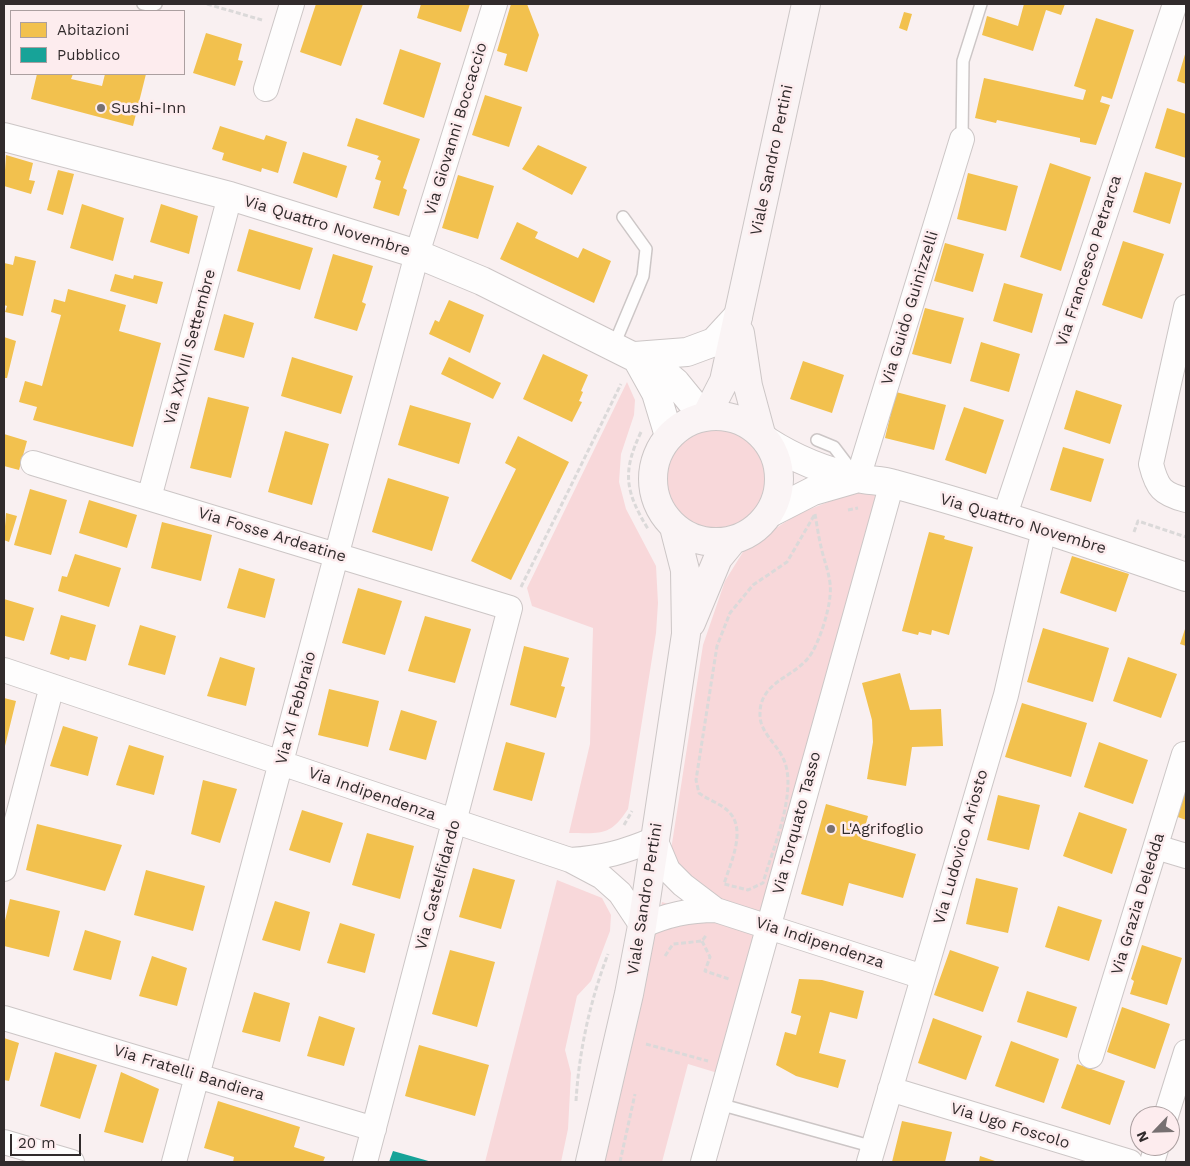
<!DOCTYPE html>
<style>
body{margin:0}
#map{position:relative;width:1190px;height:1166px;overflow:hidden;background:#f9f0f1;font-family:"Work Sans",sans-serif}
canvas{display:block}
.frame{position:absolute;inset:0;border:5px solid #312b2c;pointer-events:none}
.legend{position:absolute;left:10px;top:10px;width:175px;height:65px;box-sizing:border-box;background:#fdecee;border:1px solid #ab9fa0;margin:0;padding:6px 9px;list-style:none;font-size:15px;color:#312b2c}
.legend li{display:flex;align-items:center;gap:10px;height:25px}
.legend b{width:25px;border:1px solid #ab9fa0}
.north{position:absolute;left:1130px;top:1106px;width:50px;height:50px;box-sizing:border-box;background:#fdecee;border:1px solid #ab9fa0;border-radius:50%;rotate:246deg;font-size:14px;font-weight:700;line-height:20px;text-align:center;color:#312b2c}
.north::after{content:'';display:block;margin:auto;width:18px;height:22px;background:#777071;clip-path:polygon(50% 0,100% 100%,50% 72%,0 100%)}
.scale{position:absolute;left:10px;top:1134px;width:71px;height:22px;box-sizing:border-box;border:2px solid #312b2c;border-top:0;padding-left:6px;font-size:15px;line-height:18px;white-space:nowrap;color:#312b2c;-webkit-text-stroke:4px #fdecee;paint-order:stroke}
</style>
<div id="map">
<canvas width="1190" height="1166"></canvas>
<div class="frame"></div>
<ul class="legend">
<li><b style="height:14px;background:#f2c14e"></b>Abitazioni</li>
<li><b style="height:14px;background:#17a398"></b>Pubblico</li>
</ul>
<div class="north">N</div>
<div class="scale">20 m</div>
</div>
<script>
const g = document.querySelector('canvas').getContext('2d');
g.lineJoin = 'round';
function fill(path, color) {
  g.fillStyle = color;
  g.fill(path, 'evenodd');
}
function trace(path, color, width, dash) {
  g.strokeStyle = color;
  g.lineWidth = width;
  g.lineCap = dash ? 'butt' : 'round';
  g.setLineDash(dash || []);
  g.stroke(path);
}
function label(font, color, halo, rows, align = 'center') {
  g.font = font + ' "Work Sans",sans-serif';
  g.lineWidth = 5;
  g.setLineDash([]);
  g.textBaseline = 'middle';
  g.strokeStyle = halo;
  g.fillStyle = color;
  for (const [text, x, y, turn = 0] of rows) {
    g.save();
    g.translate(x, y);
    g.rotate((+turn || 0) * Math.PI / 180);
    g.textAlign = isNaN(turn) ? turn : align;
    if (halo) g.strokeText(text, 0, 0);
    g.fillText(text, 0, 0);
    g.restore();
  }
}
const green = new Path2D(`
 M 627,382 L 635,400 L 634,415 L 621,454 L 619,482 L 626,509 L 656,566 L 658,603 L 656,633 L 628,809 C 610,837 600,833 569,833 L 590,744 L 593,628 L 532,606 L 527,588 Z
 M664 480a52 52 0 1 1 104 0a52 52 0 1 1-104 0Z
 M 858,490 L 880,495 L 764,914 L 666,882 L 703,645 L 725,581 L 746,547 L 798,514 Z
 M 557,880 L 602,898 L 611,915 L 610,931 L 591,981 L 577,996 L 565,1050 L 571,1073 L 568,1129 L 561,1162 L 485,1162 Z
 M 662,902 L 759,933 L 721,1074 L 688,1064 L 662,1162 L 604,1162 Z`);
const homes = new Path2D(`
 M 316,4 L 363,4 L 341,66 L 300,52 Z
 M 421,4 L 470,4 L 461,32 L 417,18 Z
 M 511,4 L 527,4 L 539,35 L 527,72 L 504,65 L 507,54 L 497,51 Z
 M 1024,4 L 1065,4 L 1061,15 L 1046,10 L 1033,51 L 982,35 L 987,16 L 1018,26 Z
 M 904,12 L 912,14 L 907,31 L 899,28 Z
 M 1096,18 L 1134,30 L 1112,99 L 1102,96 L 1100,102 L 1110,105 L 1096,145 L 1080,142 L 1080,138 L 997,120 L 996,123 L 975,118 L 984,78 L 1083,100 L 1086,90 L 1074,86 Z
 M 206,33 L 242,44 L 238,60 L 243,61 L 235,86 L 193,73 Z
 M 400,49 L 441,63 L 424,118 L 383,104 Z
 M 1186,51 L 1186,84 L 1177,81 Z
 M 37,74 L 73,74 L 71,79 L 102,86 L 105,74 L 146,74 L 133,126 L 31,99 Z
 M 485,95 L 522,107 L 509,147 L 472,135 Z
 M 1167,108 L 1186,114 L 1186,158 L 1155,148 Z
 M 356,118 L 420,139 L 403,188 L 407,190 L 399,216 L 373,208 L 381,181 L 375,179 L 381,161 L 377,159 L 379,156 L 347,146 Z
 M 220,126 L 264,140 L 266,135 L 287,142 L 278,173 L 262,168 L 261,172 L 222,160 L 224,153 L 212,149 Z
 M 538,145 L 587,167 L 572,195 L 522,169 Z
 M 303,152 L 347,166 L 337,198 L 293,183 Z
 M 6,155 L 33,163 L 29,180 L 35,181 L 31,194 L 4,186 Z
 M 1050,163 L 1091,177 L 1061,271 L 1020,257 Z
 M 58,170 L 74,174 L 63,215 L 47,210 Z
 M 1145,172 L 1182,183 L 1170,224 L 1133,212 Z
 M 968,173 L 1018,186 L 1006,231 L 957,219 Z
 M 458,175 L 494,186 L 478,239 L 442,228 Z
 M 82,204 L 124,218 L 113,261 L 70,248 Z
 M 161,204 L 198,216 L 189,254 L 150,242 Z
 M 517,222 L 538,232 L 535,238 L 578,258 L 583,248 L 611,261 L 594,303 L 500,259 Z
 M 249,229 L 313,248 L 300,290 L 237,271 Z
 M 1123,241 L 1164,254 L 1142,319 L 1102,305 Z
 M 945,243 L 984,254 L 973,292 L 934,281 Z
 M 333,254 L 373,266 L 362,302 L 366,304 L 357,331 L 314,318 Z
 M 15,256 L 36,261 L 23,316 L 5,312 L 7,306 L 4,305 L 4,263 L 13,265 Z
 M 115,274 L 133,279 L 134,275 L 163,282 L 157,304 L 110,291 Z
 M 1004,283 L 1043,294 L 1032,333 L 993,321 Z
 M 68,289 L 126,305 L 119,331 L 161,343 L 133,447 L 33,420 L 37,407 L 19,402 L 25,381 L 42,386 L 61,315 L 51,312 L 54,299 L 65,302 Z
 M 449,300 L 484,315 L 470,353 L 429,334 L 435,320 L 439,322 Z
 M 925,308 L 964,318 L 951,364 L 912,354 Z
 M 224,314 L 254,323 L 244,358 L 214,350 Z
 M 4,337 L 16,341 L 7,378 L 4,378 Z
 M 981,342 L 1020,354 L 1009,392 L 970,381 Z
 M 543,354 L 588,375 L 581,391 L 583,392 L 579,401 L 582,402 L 572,422 L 523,399 Z
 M 292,357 L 353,376 L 341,414 L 281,396 Z
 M 449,357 L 501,383 L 493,399 L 441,374 Z
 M 803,361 L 844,375 L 832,413 L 790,399 Z
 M 1076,390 L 1122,405 L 1110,444 L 1064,429 Z
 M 896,392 L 946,405 L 934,450 L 885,438 Z
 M 208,397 L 249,407 L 231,478 L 190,468 Z
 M 410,405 L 471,423 L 459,464 L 398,445 Z
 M 964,407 L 1004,420 L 986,474 L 945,460 Z
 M 285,431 L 329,444 L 312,505 L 268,492 Z
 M 4,434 L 27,441 L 19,470 L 4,466 Z
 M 518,436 L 569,462 L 511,580 L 471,561 L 516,469 L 505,463 Z
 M 1063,447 L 1104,459 L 1091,502 L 1050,490 Z
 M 388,478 L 449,497 L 432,551 L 372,532 Z
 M 30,489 L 67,500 L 51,555 L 14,545 Z
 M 89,500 L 137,515 L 127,548 L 79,533 Z
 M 6,513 L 17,516 L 9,542 L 4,540 Z
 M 162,522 L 212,535 L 201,581 L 151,568 Z
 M 929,532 L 945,536 L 944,539 L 973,547 L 949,635 L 932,630 L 931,635 L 919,632 L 918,635 L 902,631 Z
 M 75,554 L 121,568 L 109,607 L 58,591 L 62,576 L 67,577 Z
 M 1072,556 L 1129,574 L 1116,612 L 1060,593 Z
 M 239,568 L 275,579 L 265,618 L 227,608 Z
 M 358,588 L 402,601 L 385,655 L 342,643 Z
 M 4,599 L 34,608 L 24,641 L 5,636 Z
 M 61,615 L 96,625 L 86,661 L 70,657 L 69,660 L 50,654 Z
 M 425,616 L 471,629 L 455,683 L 408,671 Z
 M 140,625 L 176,636 L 165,675 L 128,665 Z
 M 1186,626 L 1186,646 L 1180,644 Z
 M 1043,628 L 1109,648 L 1093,702 L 1027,682 Z
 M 524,646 L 569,658 L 561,686 L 565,687 L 556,718 L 510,705 Z
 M 220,657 L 255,668 L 246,706 L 207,696 Z
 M 1128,657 L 1177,674 L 1161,718 L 1113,701 Z
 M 900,673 L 910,710 L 941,709 L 943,746 L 912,747 L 906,786 L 867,779 L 873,742 L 872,720 L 862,683 Z
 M 329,689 L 379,701 L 368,747 L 318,735 Z
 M 4,698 L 16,701 L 4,750 Z
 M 1022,703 L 1087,723 L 1071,777 L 1005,757 Z
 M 401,710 L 437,721 L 426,760 L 389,750 Z
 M 63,726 L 98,737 L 88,776 L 50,766 Z
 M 506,742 L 545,753 L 532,801 L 493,790 Z
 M 1099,742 L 1148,760 L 1133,804 L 1084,787 Z
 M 129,745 L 164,756 L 154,795 L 116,785 Z
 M 203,780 L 237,789 L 220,843 L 191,834 Z
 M 1186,784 L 1186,820 L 1175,816 Z
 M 998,795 L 1040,805 L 1029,850 L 987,840 Z
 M 826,804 L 868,816 L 862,839 L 916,854 L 903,898 L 849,883 L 843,906 L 801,894 Z
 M 302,810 L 343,823 L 330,863 L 289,850 Z
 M 1079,812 L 1127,829 L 1112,874 L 1063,856 Z
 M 37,824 L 122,845 L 105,891 L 26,870 Z
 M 367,833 L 414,846 L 400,899 L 352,885 Z
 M 473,868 L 515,880 L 501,929 L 459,917 Z
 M 146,870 L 205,886 L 193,931 L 134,915 Z
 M 976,878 L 1018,888 L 1008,933 L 966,924 Z
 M 10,899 L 60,911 L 49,957 L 4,946 L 4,925 Z
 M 275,901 L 310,912 L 300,951 L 262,940 Z
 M 1058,906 L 1102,920 L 1089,961 L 1045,947 Z
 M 340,923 L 375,934 L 365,973 L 327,963 Z
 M 85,930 L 121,941 L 111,980 L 73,970 Z
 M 1142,945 L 1182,958 L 1167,1005 L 1130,994 L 1134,981 L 1131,979 Z
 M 450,950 L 495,962 L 477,1027 L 432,1014 Z
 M 950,950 L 999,967 L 983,1012 L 934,995 Z
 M 152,956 L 187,968 L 177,1006 L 139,996 Z
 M 799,979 L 822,980 L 864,991 L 857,1019 L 830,1012 L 819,1053 L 846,1060 L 838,1088 L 796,1076 L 776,1065 L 785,1032 L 796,1035 L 801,1016 L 791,1013 Z
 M 1027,991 L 1077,1007 L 1067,1038 L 1017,1022 Z
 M 254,992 L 290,1003 L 280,1042 L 242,1032 Z
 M 1122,1007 L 1170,1024 L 1155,1069 L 1107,1052 Z
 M 319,1016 L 355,1028 L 344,1066 L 307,1056 Z
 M 933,1018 L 982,1036 L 966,1080 L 918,1063 Z
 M 4,1038 L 19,1043 L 9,1081 L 4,1080 Z
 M 1011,1041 L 1059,1059 L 1044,1103 L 995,1086 Z
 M 419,1045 L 489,1065 L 475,1116 L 405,1096 Z
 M 55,1052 L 97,1065 L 80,1119 L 40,1106 Z
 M 1077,1064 L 1125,1081 L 1110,1125 L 1061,1108 Z
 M 121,1072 L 159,1089 L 143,1143 L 104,1132 Z
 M 218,1101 L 300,1127 L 294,1147 L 325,1157 L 323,1162 L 233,1162 L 234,1157 L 204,1148 Z
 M 902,1121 L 952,1132 L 945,1162 L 892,1162 Z
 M 980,1156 L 998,1162 L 979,1162 Z`);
const public = new Path2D(`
 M 393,1151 L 432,1162 L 389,1162 Z`);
const path = new Path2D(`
 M 207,4 L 262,20
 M 641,432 C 622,472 625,491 648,529
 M 848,510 L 858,508
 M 815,514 C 817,526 819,539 822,551 C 826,567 832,580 830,596 C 829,611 819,644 809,657 C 793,678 759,682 760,715 C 760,732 776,743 783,758 C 799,790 772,850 763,883 L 748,890 L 724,884 C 730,864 747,830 729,812 C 722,804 708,800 699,793 L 696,780 L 717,646 L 730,613 L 753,585 L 787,562 Z
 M 1134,532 L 1138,521 L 1186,537
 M 521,587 L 621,384
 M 624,825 L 632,811
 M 702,941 L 710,957 L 705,971 L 729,979
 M 665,956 L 673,944 L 702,941 L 707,934
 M 646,1044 L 708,1061
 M 576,1101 C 579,1051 590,1001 608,954
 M 620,1162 L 635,1094`);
const service = new Path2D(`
 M 143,4 L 152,6 L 156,4
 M 962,139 L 963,61 L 981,4
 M 614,345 L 643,276 L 646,249 L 623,217
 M 817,440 L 834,447 L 853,472
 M 719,1104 L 874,1147`);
const minor = new Path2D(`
 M 266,89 L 292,4
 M 1186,307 L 1151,464 C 1157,488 1162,494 1186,500
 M 33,463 L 510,608 L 365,1162
 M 858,478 L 962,139
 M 149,498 L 230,196
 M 1004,518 L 1175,4
 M 4,670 L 570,860 L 602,877 L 620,893 L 642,926 C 667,915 688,910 716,910 L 923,977
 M 1156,847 L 1186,856
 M 570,860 C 603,858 624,852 655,839 L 668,870 L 683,885 L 716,910
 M 4,869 L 52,686
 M 4,1018 L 374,1129
 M 1091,1056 L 1184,754 L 1186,754
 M 890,1089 L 1130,1162
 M 1166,1116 L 1186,1052
 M 4,1142 L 72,1162
 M 174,1162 L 417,254 L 495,4
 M 703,1162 L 892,483
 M 869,1162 L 1006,695 L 1044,530
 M 1152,1162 L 1157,1146`);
const tertiary = new Path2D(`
 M 4,137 L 230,196 L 417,254 L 482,281 L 662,371 L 676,383 L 703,416
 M 635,356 L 687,352 L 714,342 L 738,316
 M 636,357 L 656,393 L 669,436
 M 767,441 C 795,459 824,471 857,478 C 869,481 882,480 894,484 C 993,511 1090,544 1186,577
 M 770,513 L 813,491 L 858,478`);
const secondary = new Path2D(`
 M 740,333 L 748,386 L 761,434
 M653 479a63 63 0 1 1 126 0a63 63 0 1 1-126 0Z
 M 706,416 L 724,381 L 806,4
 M 691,623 L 718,558 L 732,541
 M 590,1162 L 629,994 L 642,926 L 686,634 L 685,570 L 674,527`);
const markers = [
 [101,108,5,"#777071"],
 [831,829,5,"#777071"]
];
const poiNames = [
 ["Sushi-Inn",111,108],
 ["L'Agrifoglio",841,829]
];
const streetNames = [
 ["Via Giovanni Boccaccio",456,129,-73],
 ["Viale Sandro Pertini",772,160,-78],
 ["Via Quattro Novembre",327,226,17],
 ["Via Francesco Petrarca",1089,261,-72],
 ["Via Guido Guinizzelli",910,308,-73],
 ["Via XXVIII Settembre",190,347,-75],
 ["Via Quattro Novembre",1023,524,17],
 ["Via Fosse Ardeatine",272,535,17],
 ["Via XI Febbraio",296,708,-75],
 ["Via Indipendenza",372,794,19],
 ["Via Torquato Tasso",797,823,-75],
 ["Via Ludovico Ariosto",961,847,-74],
 ["Via Castelfidardo",438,885,-75],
 ["Viale Sandro Pertini",645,899,-81],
 ["Via Grazia Deledda",1138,904,-73],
 ["Via Indipendenza",820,943,18],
 ["Via Fratelli Bandiera",189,1073,17],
 ["Via Ugo Foscolo",1010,1126,17]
];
fill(green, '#f8d8da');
fill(homes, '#f2c14e');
fill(public, '#17a398');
trace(service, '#ccc6c6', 14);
trace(minor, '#ccc6c6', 26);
trace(tertiary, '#ccc6c6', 30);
trace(secondary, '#ccc6c6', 30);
trace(path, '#dbd9d9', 3, [5, 2.5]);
trace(service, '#fefdfd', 11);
trace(minor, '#fefdfd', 24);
trace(tertiary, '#fefdfd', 28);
trace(secondary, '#faf4f5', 28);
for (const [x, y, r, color] of markers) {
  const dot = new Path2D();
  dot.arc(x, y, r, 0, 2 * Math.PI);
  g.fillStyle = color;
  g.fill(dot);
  trace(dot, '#fdecee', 2);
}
label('16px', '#312b2c', '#fdecee', poiNames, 'left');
label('16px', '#312b2c', '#fdecee', streetNames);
</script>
